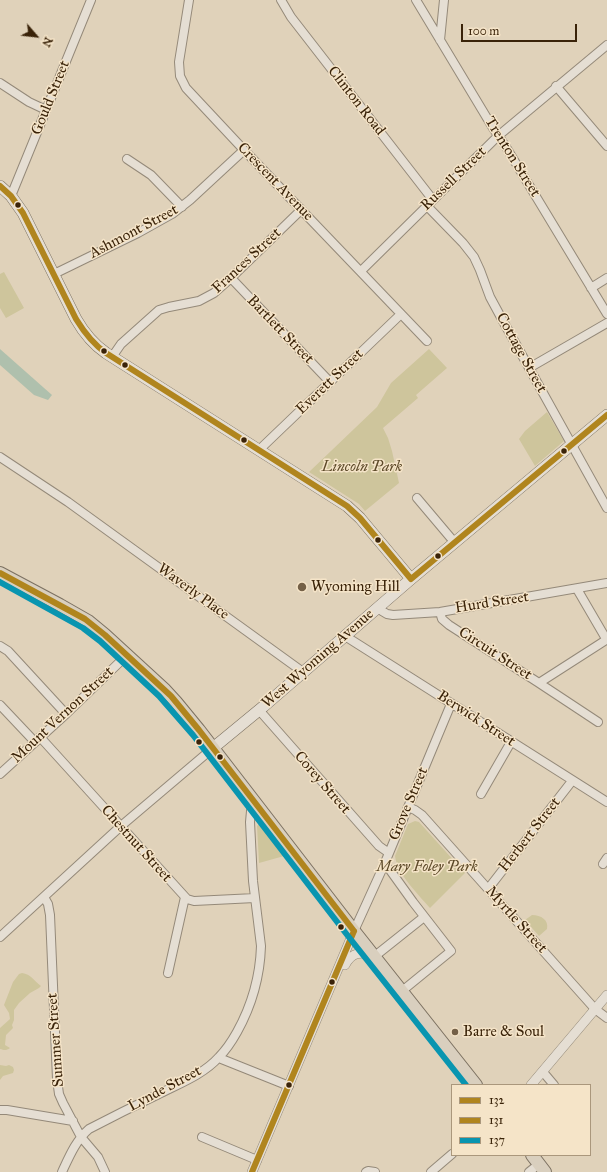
<!DOCTYPE html>
<style>
body{margin:0}
#map{position:relative;width:607px;height:1172px;overflow:hidden;background:#e0d2ba;font-family:"IM FELL Great Primer",serif}
canvas{display:block}
.legend{position:absolute;left:451px;top:1084px;width:140px;height:72px;box-sizing:border-box;background:#f5e4c8;border:1px solid #aa977c;margin:0;padding:5px 7px;list-style:none;font-size:12px;color:#3a2309}
.legend li{display:flex;align-items:center;gap:8px;height:20px}
.legend b{width:20px;border:1px solid #aa977c}
.north{position:absolute;left:16px;top:16px;width:40px;height:40px;-webkit-text-stroke:3px #f5e4c8;paint-order:stroke;rotate:118deg;font-size:11px;font-weight:700;line-height:16px;text-align:center;color:#3a2309}
.north::after{content:'';display:block;margin:auto;width:14px;height:18px;background:#3a2309;clip-path:polygon(50% 0,100% 100%,50% 72%,0 100%)}
.scale{position:absolute;left:461px;top:24px;width:116px;height:18px;box-sizing:border-box;border:2px solid #3a2309;border-top:0;padding-left:5px;font-size:12px;line-height:14px;white-space:nowrap;color:#3a2309;-webkit-text-stroke:3px #f5e4c8;paint-order:stroke}
</style>
<div id="map">
<canvas width="607" height="1172"></canvas>
<ul class="legend">
<li><b style="height:5px;background:#b0851e"></b>132</li>
<li><b style="height:5px;background:#b0851e"></b>131</li>
<li><b style="height:5px;background:#0995b0"></b>137</li>
</ul>
<div class="north">N</div>
<div class="scale">100 m</div>
</div>
<script>
const g = document.querySelector('canvas').getContext('2d');
g.lineJoin = 'round';
function fill(path, color) {
  g.fillStyle = color;
  g.fill(path, 'evenodd');
}
function trace(path, color, width, dash) {
  g.strokeStyle = color;
  g.lineWidth = width;
  g.lineCap = dash ? 'butt' : 'round';
  g.setLineDash(dash || []);
  g.stroke(path);
}
function label(font, color, halo, rows, align = 'center') {
  g.font = font + ' "IM FELL Great Primer",serif';
  g.lineWidth = 3;
  g.setLineDash([]);
  g.textBaseline = 'middle';
  g.strokeStyle = halo;
  g.fillStyle = color;
  for (const [text, x, y, turn = 0] of rows) {
    g.save();
    g.translate(x, y);
    g.rotate((+turn || 0) * Math.PI / 180);
    g.textAlign = isNaN(turn) ? turn : align;
    if (halo) g.strokeText(text, 0, 0);
    g.fillText(text, 0, 0);
    g.restore();
  }
}
const green = new Path2D(`
 M 4,272 L 24,308 L 6,318 L 0,308 L 0,274 Z
 M 429,349 L 447,368 L 416,395 L 418,398 L 383,428 L 388,438 L 392,451 L 399,483 L 365,511 L 359,504 L 309,472 L 377,407 L 391,383 Z
 M 547,412 L 564,441 L 535,466 L 519,439 L 525,431 Z
 M 415,821 L 419,822 L 465,873 L 430,908 C 419,895 397,874 395,856 L 408,824 Z
 M 259,824 L 281,853 L 284,856 L 259,863 L 257,826 Z
 M 532,915 C 541,915 549,920 547,929 L 539,936 L 525,920 Z
 M 22,973 C 31,974 34,981 41,986 L 39,988 L 30,993 L 19,1003 L 14,1010 L 14,1020 L 12,1025 L 13,1028 L 6,1035 L 5,1045 L 10,1048 C 6,1051 4,1050 0,1049 L 0,1028 L 10,1019 L 9,1013 L 4,1005 L 13,982 L 19,974 Z
 M 0,1065 L 6,1066 L 9,1065 L 13,1067 L 14,1070 L 13,1073 L 3,1076 L 0,1080 Z`);
const water = new Path2D(`
 M 0,349 L 52,395 L 48,400 L 34,395 L 0,365 Z`);
const minor = new Path2D(`
 M 189,0 L 179,62 L 180,76 L 186,88 L 244,150 L 427,341
 M 281,0 L 291,17 L 433,200
 M 416,0 L 493,128 L 506,147 L 607,314
 M 440,40 L 444,0
 M 0,83 L 29,102 L 46,110
 M 556,86 L 607,146
 M 127,159 L 151,175 L 182,207
 M 11,196 L 91,0
 M 427,206 L 463,243 L 474,257 L 480,270 L 490,297 L 503,321 L 607,508
 M 361,271 L 498,136 L 607,45
 M 54,274 L 138,233 L 172,214 L 190,200 L 244,150
 M 231,278 L 330,382
 M 591,288 L 607,278
 M 112,357 L 121,344 L 159,310 L 169,307 L 199,301 L 214,293 L 231,278 L 301,210
 M 529,368 L 607,323
 M 259,450 L 401,314
 M 0,457 L 68,502 L 303,672
 M 417,498 L 455,543
 M 377,608 L 387,614 L 393,615 L 440,612 L 607,583
 M 440,612 L 442,619 L 449,625 L 539,683 L 606,640 L 605,637 L 577,589
 M 345,636 L 607,802
 M 0,646 L 8,651 L 66,714
 M 539,683 L 598,722
 M 0,705 L 35,742
 M 259,710 L 379,846 L 389,853
 M 40,737 L 187,899 L 194,901 L 255,898
 M 0,774 L 66,714 L 127,655
 M 481,794 L 511,742
 M 408,807 L 415,810 L 422,815 L 595,1009 L 607,1018
 M 603,864 L 607,858
 M 384,865 L 390,870 L 413,902 L 451,951 L 402,991
 M 488,889 L 572,781
 M 44,897 L 48,904 L 50,915 L 57,1079 L 59,1094 L 63,1103 L 81,1137 L 98,1157 L 105,1172
 M 354,931 L 384,865 L 451,704
 M 0,937 L 121,826 L 213,748
 M 375,956 L 424,917
 M 168,973 L 185,897
 M 219,1058 L 289,1086
 M 543,1072 L 554,1085
 M 0,1110 L 7,1110 L 73,1121
 M 202,1137 L 257,1160
 M 62,1172 C 69,1157 76,1140 89,1129 C 112,1117 134,1106 157,1095 C 178,1084 203,1075 219,1057 C 226,1050 232,1041 237,1032 C 252,1005 260,977 261,946 L 253,881 L 250,822 L 251,811 L 256,803
 M 366,1172 L 368,1171 L 375,1172
 M 431,1172 L 452,1154
 M 529,1172 L 539,1164`);
const tertiary = new Path2D(`
 M 345,965 C 352,952 361,951 375,956
 M 531,1085 L 607,995
 M 252,1172 L 354,931`);
const secondary = new Path2D(`
 M 0,186 L 11,196 L 23,213 L 76,319 C 84,333 93,344 106,353 L 347,506 L 360,518 L 411,579
 M 213,748 L 264,706 L 411,579 L 607,415`);
const primary = new Path2D(`
 M 0,573 L 60,605 L 88,621 L 105,635 L 165,690 L 176,702 L 199,730 L 354,931 L 476,1085
 M 532,1155 L 545,1172`);
const bus1 = new Path2D(`
 M 0,186 L 11,196 L 23,213 L 76,319 C 84,332 93,344 106,353 L 347,506 L 360,518 L 411,579
 M 411,579 L 607,415`);
const bus2 = new Path2D(`
 M 0,573 L 85,619 L 105,635 L 171,696 L 199,730 L 354,931
 M 252,1172 L 354,931`);
const bus3 = new Path2D(`
 M 0,582 L 83,628 L 100,641 L 159,696 L 193,735 L 348,936 L 466,1085`);
const markers = [
 [18,205,3.5,"#3a2309"],
 [104,351,3.5,"#3a2309"],
 [125,365,3.5,"#3a2309"],
 [244,440,3.5,"#3a2309"],
 [564,451,3.5,"#3a2309"],
 [378,540,3.5,"#3a2309"],
 [438,556,3.5,"#3a2309"],
 [302,587,5,"#746047"],
 [199,742,3.5,"#3a2309"],
 [220,757,3.5,"#3a2309"],
 [341,927,3.5,"#3a2309"],
 [332,982,3.5,"#3a2309"],
 [455,1032,4,"#746047"],
 [289,1085,3.5,"#3a2309"]
];
const streetNames = [
 ["Gould Street",51,98,-68],
 ["Clinton Road",356,101,52],
 ["Trenton Street",512,157,58],
 ["Russell Street",454,179,-44],
 ["Crescent Avenue",275,182,46],
 ["Ashmont Street",134,232,-28],
 ["Frances Street",247,261,-43],
 ["Bartlett Street",280,330,46],
 ["Cottage Street",521,353,61],
 ["Everett Street",330,382,-44],
 ["Waverly Place",193,592,36],
 ["Hurd Street",492,603,-9],
 ["Circuit Street",495,654,33],
 ["West Wyoming Avenue",318,659,-41],
 ["Mount Vernon Street",63,715,-43],
 ["Berwick Street",476,719,33],
 ["Corey Street",322,783,49],
 ["Grove Street",409,804,-67],
 ["Herbert Street",530,835,-52],
 ["Chestnut Street",136,844,48],
 ["Myrtle Street",516,920,48],
 ["Summer Street",56,1040,-94],
 ["Lynde Street",165,1089,-28]
];
const parkNames = [
 ["Lincoln Park",362,467],
 ["Mary Foley Park",427,867]
];
const poiNames = [
 ["Wyoming Hill",311,587],
 ["Barre & Soul",463,1032]
];
fill(green, '#cec59c');
fill(water, '#afc0ad');
trace(minor, '#948979', 10);
trace(tertiary, '#948979', 10);
trace(secondary, '#7c7161', 12);
trace(primary, '#7c7161', 14);
trace(minor, '#e5ded3', 8);
trace(tertiary, '#e5ded3', 9);
trace(secondary, '#e5ded3', 11);
trace(primary, '#d9cfbe', 12);
trace(bus1, '#b0851e', 6);
trace(bus2, '#b0851e', 6);
trace(bus3, '#0995b0', 6);
for (const [x, y, r, color] of markers) {
  const dot = new Path2D();
  dot.arc(x, y, r, 0, 2 * Math.PI);
  g.fillStyle = color;
  g.fill(dot);
  trace(dot, '#f5e4c8', 1.5);
}
label('15px', '#3a2309', '#f5e4c8', streetNames);
label('italic 15px', '#5c4928', '#f5e4c8', parkNames);
label('15px', '#3a2309', '#f5e4c8', poiNames, 'left');
</script>
